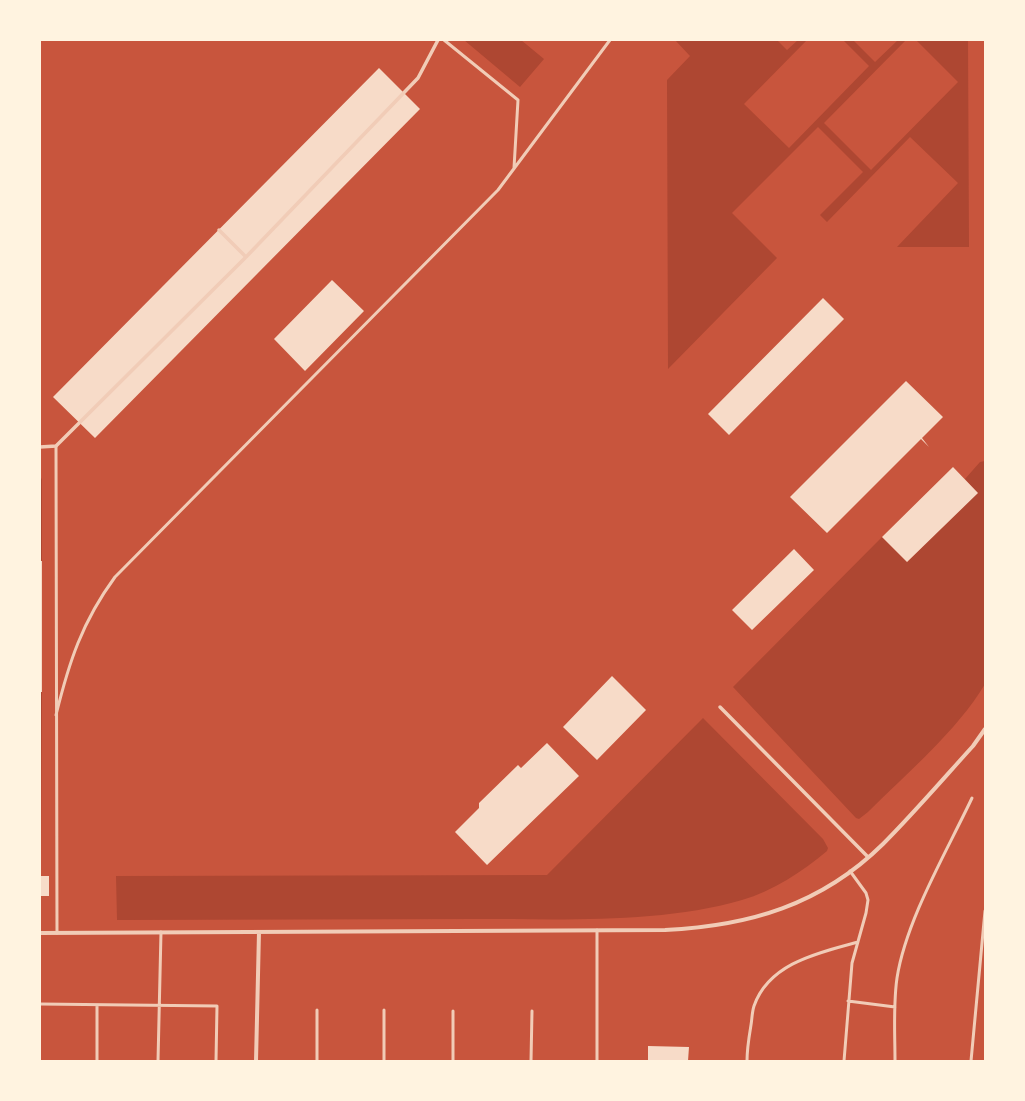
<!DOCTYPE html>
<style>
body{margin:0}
#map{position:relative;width:1025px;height:1101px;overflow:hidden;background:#c8553d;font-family:"Golos Text",sans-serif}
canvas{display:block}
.frame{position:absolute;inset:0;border:41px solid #fff3e0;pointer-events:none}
</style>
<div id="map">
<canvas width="1025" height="1101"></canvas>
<div class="frame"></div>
</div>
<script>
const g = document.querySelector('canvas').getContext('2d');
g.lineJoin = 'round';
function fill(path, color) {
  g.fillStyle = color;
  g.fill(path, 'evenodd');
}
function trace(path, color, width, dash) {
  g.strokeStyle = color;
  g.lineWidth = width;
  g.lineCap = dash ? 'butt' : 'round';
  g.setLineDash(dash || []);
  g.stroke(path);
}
const green = new Path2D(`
 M 464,40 L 521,40 L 544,59 L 520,87 Z
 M 675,40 L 777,40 L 787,50 L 798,40 L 807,40 L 744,104 L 789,148 L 869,66 L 843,40 L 853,40 L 875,62 L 898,40 L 906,40 L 824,123 L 871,170 L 958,82 L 916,40 L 968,40 L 969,247 L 897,247 L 958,183 L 910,137 L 827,222 L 820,215 L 863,172 L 818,127 L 732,213 L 777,258 L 668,369 L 667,80 L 690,56 Z
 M 985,461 L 985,684 C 957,731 907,773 868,812 L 859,819 L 856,818 L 733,687 L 882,537 L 907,562 L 977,493 L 965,479 L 980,462 Z
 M 40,475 L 42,480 L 42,561 L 40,561 Z
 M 40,692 L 42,692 L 41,854 L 40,854 Z
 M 703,718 L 823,839 L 828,848 L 827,851 C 802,872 773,891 742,900 C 660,924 559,919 474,919 C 355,919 236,920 117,920 L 116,876 L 547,875 Z`);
const building = new Path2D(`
 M 379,68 L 420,109 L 95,438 L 53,397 Z
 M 332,280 L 364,311 L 305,371 L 274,339 Z
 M 823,298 L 844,319 L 729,435 L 708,414 Z
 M 906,381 L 943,417 L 922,438 L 929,447 L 921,439 L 827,533 L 790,497 Z
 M 953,467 L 978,493 L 907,562 L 882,537 Z
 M 794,549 L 814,570 L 752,630 L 732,610 Z
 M 40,561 L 42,561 L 42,692 L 40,692 Z
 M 612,676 L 646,710 L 597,760 L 563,727 Z
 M 547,743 L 579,776 L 487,865 L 455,832 L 479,808 L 479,803 L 518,765 L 521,768 Z
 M 40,854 L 41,854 L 41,876 L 49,876 L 49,896 L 40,896 Z
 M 648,1046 L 689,1047 L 688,1061 L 648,1061 Z`);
const service = new Path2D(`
 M 444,40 L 518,100 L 514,168
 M 56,446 L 57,933
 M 56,715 C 69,662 82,622 115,577 L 498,190 L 610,40
 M 848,1001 L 895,1007
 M 40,1004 L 217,1006 L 216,1061
 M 97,1061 L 97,1005
 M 158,1061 L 161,932
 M 317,1061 L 317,1010
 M 384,1061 L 384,1010
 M 453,1061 L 453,1011
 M 531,1061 L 532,1011
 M 597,1061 L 597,930
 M 747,1061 C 747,1048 749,1037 751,1025 C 752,1019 752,1012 754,1006 C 769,963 818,953 858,942
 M 844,1061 L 852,963 L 866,913 L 868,900 L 866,893 L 850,871
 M 895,1061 C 895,1034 893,1005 897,978 C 906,920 947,851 972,798
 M 971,1061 L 985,911`);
const pedestrian = new Path2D(`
 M 219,230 L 246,257
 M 40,447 L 56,446 L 246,257 L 418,78 L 438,40
 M 720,707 L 868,857`);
const minor = new Path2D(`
 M 40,933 L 665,930 C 749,926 821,905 883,844 C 914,813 943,779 973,746 L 985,729
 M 256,1061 L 259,932`);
fill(green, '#ae4732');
fill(building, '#f7dbc8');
trace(service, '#f1ccb7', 3);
trace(pedestrian, '#f1ccb7', 3.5);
trace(minor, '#f1ccb7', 4);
</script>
